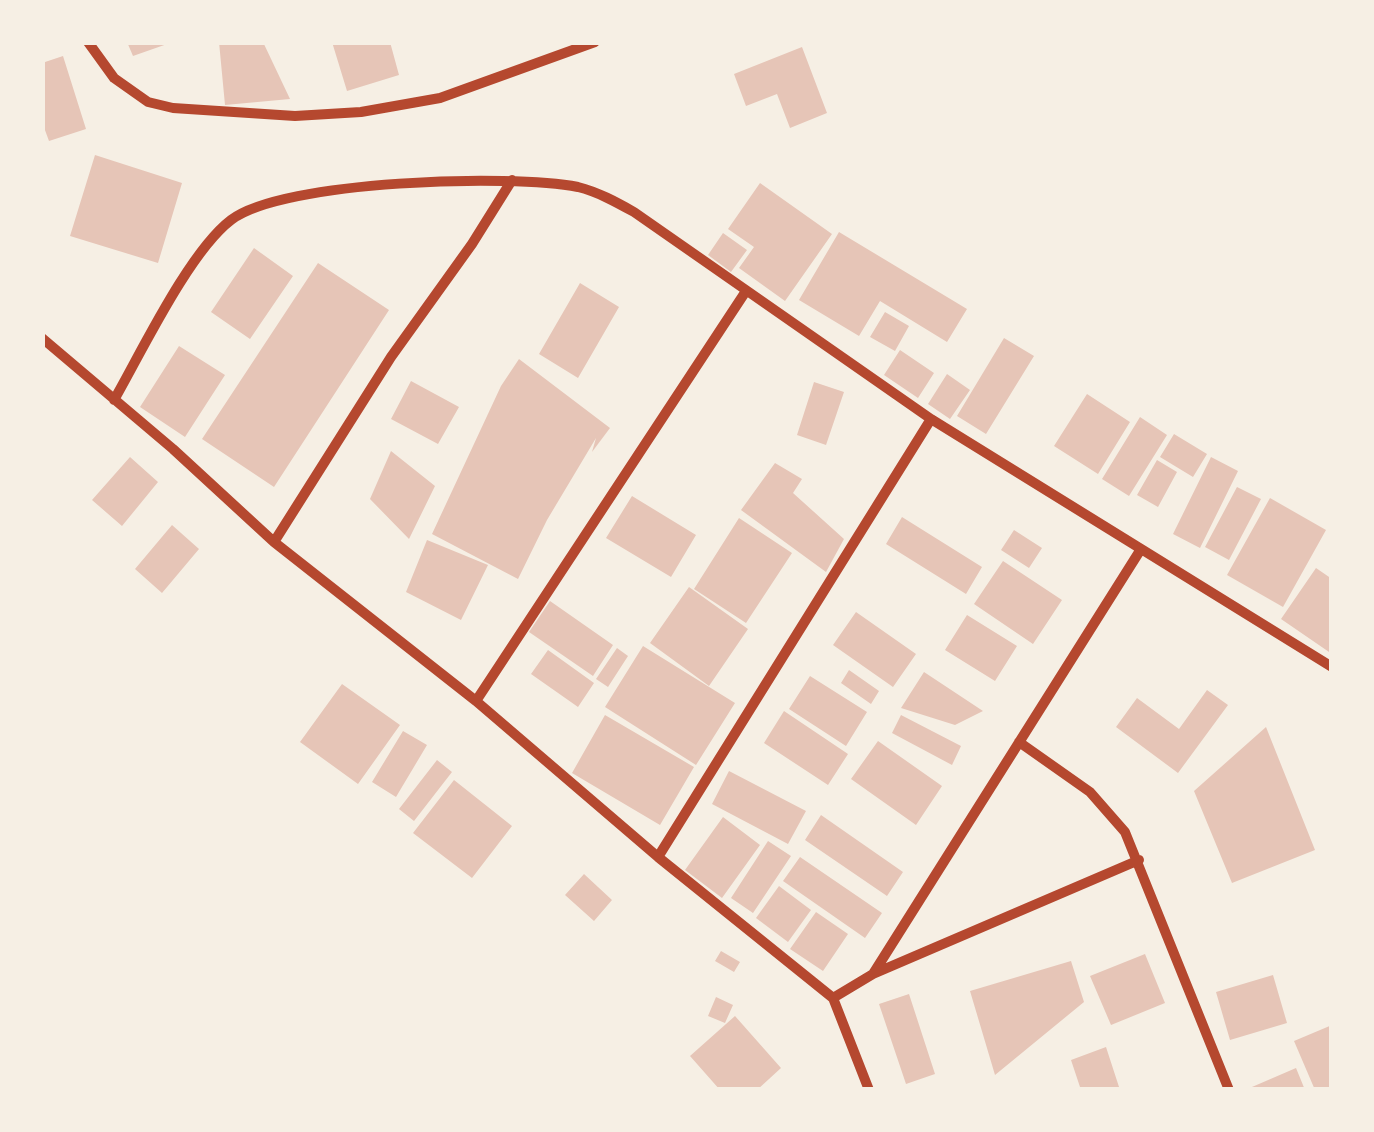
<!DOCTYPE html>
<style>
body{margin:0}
#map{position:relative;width:1374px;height:1132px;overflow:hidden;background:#f6efe4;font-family:Signika,sans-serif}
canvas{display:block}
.frame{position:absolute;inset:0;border:45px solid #f6efe4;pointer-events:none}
</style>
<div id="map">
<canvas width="1374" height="1132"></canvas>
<div class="frame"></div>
</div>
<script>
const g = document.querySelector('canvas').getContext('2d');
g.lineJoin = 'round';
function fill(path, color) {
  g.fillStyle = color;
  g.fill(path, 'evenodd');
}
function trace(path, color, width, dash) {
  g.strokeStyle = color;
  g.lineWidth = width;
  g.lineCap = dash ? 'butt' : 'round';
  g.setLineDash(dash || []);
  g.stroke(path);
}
const building = new Path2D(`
 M 127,42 L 170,42 L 170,43 L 133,56 Z
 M 219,42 L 263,42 L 290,99 L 225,105 Z
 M 332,42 L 390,42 L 399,75 L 347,91 Z
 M 802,47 L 827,113 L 790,128 L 777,94 L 746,106 L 734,74 Z
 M 63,56 L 86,129 L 49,141 L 42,122 L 42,63 Z
 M 95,155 L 182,183 L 158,263 L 70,236 Z
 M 760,183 L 832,234 L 785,301 L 739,268 L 754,247 L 728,229 Z
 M 839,232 L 967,309 L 947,342 L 880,301 L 859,336 L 799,300 Z
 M 723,233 L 747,250 L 731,272 L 708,255 Z
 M 254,248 L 293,276 L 250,339 L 211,312 Z
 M 318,263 L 389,310 L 274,487 L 202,439 Z
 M 580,283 L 619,307 L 578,378 L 539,354 Z
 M 885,312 L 909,326 L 895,351 L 870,337 Z
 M 1004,338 L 1034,356 L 986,434 L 957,416 Z
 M 179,346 L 225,375 L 185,437 L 140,407 Z
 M 900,350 L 934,373 L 918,398 L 884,375 Z
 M 519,359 L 610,428 L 592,452 L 596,438 L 547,520 L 518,579 L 432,534 L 501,386 Z
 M 947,374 L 970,390 L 950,419 L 928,404 Z
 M 411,381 L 459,407 L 438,444 L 391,419 Z
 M 814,382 L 844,392 L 826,445 L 797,435 Z
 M 1087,394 L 1130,422 L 1098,474 L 1054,446 Z
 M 1140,417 L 1167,435 L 1129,496 L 1102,479 Z
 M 1174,434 L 1207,454 L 1193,477 L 1160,457 Z
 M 391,451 L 435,486 L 409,539 L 370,499 Z
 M 130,457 L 158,482 L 122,526 L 92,500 Z
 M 1211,457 L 1238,471 L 1200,548 L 1173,534 Z
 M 1157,460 L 1177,472 L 1158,507 L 1137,495 Z
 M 775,463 L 802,479 L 793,493 L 844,539 L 826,572 L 741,510 Z
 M 1237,487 L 1261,499 L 1229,560 L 1205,547 Z
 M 632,496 L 696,535 L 671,577 L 606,538 Z
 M 1270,498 L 1326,530 L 1283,607 L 1227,575 Z
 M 902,517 L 982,567 L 966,594 L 886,544 Z
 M 739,518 L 792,553 L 746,623 L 694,589 Z
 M 172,525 L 199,549 L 162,593 L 135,569 Z
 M 1014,530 L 1042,548 L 1029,568 L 1001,550 Z
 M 427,540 L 488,565 L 461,620 L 406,592 Z
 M 1003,561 L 1062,600 L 1033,644 L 974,604 Z
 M 1316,568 L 1332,579 L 1332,654 L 1281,619 Z
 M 689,587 L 748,629 L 709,686 L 650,643 Z
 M 550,601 L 613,645 L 593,676 L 529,632 Z
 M 856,612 L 916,654 L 893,687 L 833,645 Z
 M 967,615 L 1017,646 L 995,681 L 945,650 Z
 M 643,646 L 735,703 L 696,765 L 605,707 Z
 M 617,648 L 628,656 L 608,687 L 596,679 Z
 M 548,650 L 594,683 L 578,707 L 531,674 Z
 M 849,670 L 879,691 L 871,704 L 841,683 Z
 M 924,672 L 983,711 L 955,725 L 901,708 Z
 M 810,676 L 867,712 L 846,746 L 789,709 Z
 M 342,684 L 400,725 L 358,784 L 300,742 Z
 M 1207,690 L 1228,705 L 1178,773 L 1116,727 L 1137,698 L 1179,729 Z
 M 784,711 L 848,754 L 828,785 L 764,743 Z
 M 605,715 L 694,767 L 660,825 L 572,773 Z
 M 901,715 L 961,746 L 952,765 L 892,733 Z
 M 1266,727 L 1315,850 L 1232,883 L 1194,791 Z
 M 403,731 L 427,745 L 396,797 L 372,782 Z
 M 878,741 L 942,786 L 916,825 L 851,779 Z
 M 437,760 L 452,772 L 414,821 L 399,809 Z
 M 729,771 L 806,811 L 788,844 L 712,804 Z
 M 454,780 L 512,826 L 472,878 L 413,833 Z
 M 821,815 L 903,872 L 887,896 L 805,840 Z
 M 723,817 L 760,845 L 722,898 L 685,870 Z
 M 768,841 L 791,856 L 753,913 L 731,898 Z
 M 800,857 L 882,913 L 865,938 L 783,881 Z
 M 584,874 L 612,900 L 594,921 L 565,895 Z
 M 779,886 L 811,910 L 788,942 L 756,918 Z
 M 816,912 L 848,934 L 823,971 L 790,949 Z
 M 721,951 L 740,962 L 734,972 L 715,961 Z
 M 1145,954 L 1165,1003 L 1111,1025 L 1090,976 Z
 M 1071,961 L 1084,1002 L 995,1075 L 970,991 Z
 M 1273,975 L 1287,1023 L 1230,1040 L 1216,992 Z
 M 909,994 L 935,1074 L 906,1084 L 879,1004 Z
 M 716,997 L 733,1005 L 725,1023 L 708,1016 Z
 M 735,1016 L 781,1068 L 757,1090 L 720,1090 L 690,1056 Z
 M 1332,1025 L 1332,1090 L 1315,1090 L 1294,1041 Z
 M 1106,1047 L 1120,1090 L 1081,1090 L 1071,1060 Z
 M 1296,1068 L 1305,1090 L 1245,1090 Z`);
const minor = new Path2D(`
 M 88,42 L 114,78 L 148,102 L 173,108 L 295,116 L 361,112 L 440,98 L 595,42
 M 42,338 L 173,449 L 274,542 L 476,701 L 658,857 L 833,998 L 869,1090
 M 114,400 C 141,353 189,252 231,220 C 283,180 512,174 578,187 C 598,192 616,202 634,212 L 931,419 L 1332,667
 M 274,542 L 391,357 L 472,244 L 512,180
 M 476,701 L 746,291
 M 1019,742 L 1090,792 L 1125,832 L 1229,1090
 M 658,857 L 931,419
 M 873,974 L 1139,860
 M 833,998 L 873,974 L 1141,549`);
fill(building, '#e6c5b7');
trace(minor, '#b5482f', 10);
</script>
